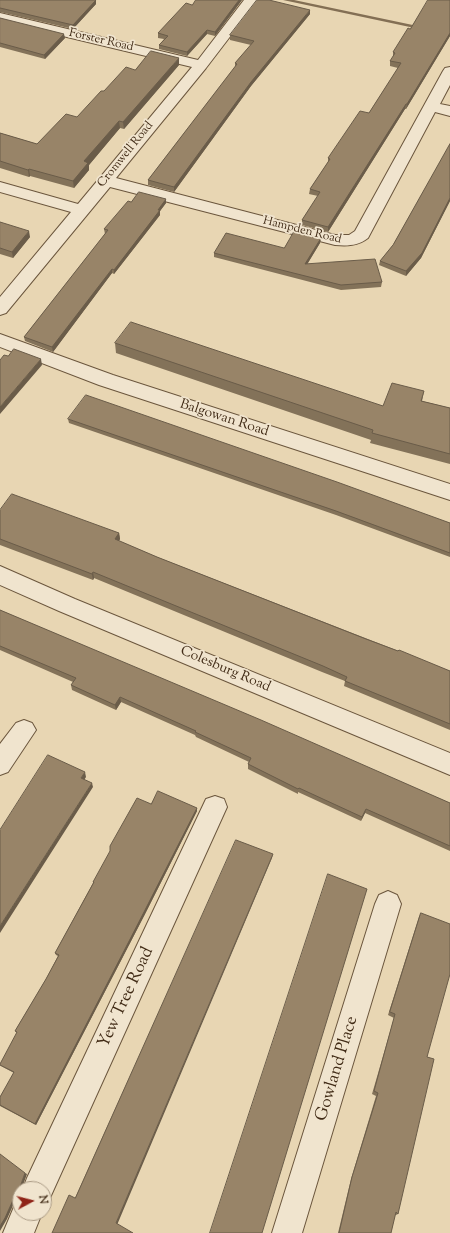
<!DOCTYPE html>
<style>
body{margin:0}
#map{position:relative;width:450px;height:1233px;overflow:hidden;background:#e8d6b3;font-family:"Sorts Mill Goudy",serif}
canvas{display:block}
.north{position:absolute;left:12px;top:1181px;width:40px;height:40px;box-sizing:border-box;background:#f0e4ce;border:1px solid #aa9a84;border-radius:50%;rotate:83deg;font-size:11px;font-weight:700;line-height:16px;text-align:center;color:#412b16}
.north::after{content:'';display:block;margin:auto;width:14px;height:18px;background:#8f2418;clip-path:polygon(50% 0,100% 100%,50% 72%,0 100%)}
</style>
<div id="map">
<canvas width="450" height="1233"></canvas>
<div class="north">N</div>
</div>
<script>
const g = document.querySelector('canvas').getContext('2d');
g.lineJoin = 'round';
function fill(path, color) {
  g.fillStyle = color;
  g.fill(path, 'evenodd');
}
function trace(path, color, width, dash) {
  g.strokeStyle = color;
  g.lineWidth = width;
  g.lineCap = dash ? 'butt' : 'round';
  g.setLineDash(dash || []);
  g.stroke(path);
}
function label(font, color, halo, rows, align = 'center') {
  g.font = font + ' "Sorts Mill Goudy",serif';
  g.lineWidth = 3.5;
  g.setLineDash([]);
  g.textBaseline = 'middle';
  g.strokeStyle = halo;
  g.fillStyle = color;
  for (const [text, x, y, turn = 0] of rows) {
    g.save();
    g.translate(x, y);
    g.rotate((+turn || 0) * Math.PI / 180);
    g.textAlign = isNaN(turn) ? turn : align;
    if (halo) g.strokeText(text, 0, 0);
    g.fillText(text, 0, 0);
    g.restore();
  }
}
const stream = new Path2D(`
 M 283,0 L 294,0 L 427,28 L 424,30 Z`);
const minor = new Path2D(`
 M 244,0 L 258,0 L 206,68 L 116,178 L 335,235 L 349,235 L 355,231 L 443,71 L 445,68 L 450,67 L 450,85 L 440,104 L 450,106 L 450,116 L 435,112 L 368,238 C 358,246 347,246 335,245 L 110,187 L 6,313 L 0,315 L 0,297 L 71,212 L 0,192 L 0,182 L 78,204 L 192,67 L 0,21 L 0,13 L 198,60 Z
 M 0,334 L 113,375 L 450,484 L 450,500 L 99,385 L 0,347 Z
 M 0,566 L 75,599 L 450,753 L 450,775 L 59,611 L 0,585 Z
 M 24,720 L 32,723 L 36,730 L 8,772 L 0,775 L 0,744 L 16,723 Z
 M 215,796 L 224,799 L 227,807 L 49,1200 L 44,1201 L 44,1189 L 23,1189 L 27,1178 L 206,799 Z
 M 388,891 L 397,895 L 401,904 L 302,1233 L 272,1233 L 375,904 L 379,895 Z
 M 20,1201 L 20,1213 L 42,1213 L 34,1233 L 3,1233 L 16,1202 Z`);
const wall = new Path2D(`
 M 0,0 L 96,0 L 96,4 L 73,29 L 0,12 Z
 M 242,0 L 215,36 L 207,34 L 187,56 L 159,49 L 159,45 L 164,39 L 158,38 L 158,33 Z
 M 450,0 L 450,36 L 406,109 L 405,109 L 328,232 L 302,225 L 302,220 L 318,196 L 309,194 L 310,189 L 328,162 L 328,158 L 369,113 L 398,68 L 390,66 L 390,61 L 393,57 L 393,52 L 410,29 Z
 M 310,14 L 251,86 L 174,192 L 148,185 L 148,180 L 235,67 L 235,63 L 251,45 L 230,40 L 230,35 Z
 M 0,18 L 65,38 L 45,59 L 0,47 Z
 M 179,65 L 124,129 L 120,128 L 89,165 L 89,170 L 74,188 L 30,176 L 29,177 L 0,168 L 0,133 L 37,144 L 77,117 L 104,91 L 135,70 Z
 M 450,144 L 450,201 L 421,258 L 406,276 L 379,265 L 380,261 L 393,245 Z
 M 131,202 L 166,203 L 160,211 L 160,215 L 114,274 L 112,273 L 53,352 L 25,341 L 24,337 L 105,234 L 104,229 Z
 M 0,222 L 30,237 L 13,258 L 0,254 Z
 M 321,238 L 320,243 L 307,264 L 382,282 L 381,287 L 341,290 L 214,257 L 214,253 L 284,248 Z
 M 115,343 L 383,406 L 422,401 L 450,408 L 450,464 L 370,443 L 371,440 L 116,353 Z
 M 68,419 L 450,523 L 450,557 L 336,515 L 69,423 Z
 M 0,510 L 119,533 L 120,539 L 119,541 L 157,557 L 450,671 L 450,730 L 344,686 L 345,681 L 322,672 L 94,578 L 93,580 L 0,545 Z
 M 0,610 L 450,803 L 450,851 L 365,813 L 361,821 L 298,792 L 298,794 L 248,769 L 248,764 L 249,762 L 196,737 L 195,735 L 121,702 L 116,710 L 72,690 L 71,685 L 73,682 L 0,650 Z
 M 151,804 L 197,808 L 197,811 L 144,916 L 36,1125 L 0,1106 L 0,1097 L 14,1073 L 1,1066 L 0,1065 L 17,1033 L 15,1031 L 46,979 L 58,956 L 56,955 L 55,953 L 93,883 L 93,882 Z
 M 421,913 L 427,1057 L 398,1214 L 396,1215 L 395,1215 L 391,1233 L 338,1233 L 351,1179 L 376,1096 L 372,1094 L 394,1018 L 388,1015 L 419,917 Z`);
const shadedWall = new Path2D(`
 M 96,0 L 96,4 L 73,29 L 73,25 Z
 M 239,0 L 242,0 L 215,36 L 215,32 Z
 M 310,10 L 310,14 L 251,86 L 174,192 L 174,187 L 251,82 Z
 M 207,30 L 207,34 L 187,56 L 187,52 Z
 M 450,33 L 450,36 L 406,109 L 407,104 Z
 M 64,34 L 65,38 L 45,59 L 44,55 Z
 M 179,58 L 179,65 L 124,129 L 123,122 Z
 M 406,104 L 405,109 L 328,232 L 328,227 Z
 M 119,121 L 120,128 L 89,165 L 89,170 L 74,188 L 73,181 L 84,161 Z
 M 29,169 L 30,176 L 29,177 L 28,170 Z
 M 450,198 L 450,201 L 421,258 L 406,276 L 406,271 Z
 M 166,199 L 166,203 L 160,211 L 160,215 L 114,274 L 114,270 Z
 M 29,231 L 30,237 L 13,258 L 12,252 Z
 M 321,238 L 320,243 L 305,268 L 305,264 Z
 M 112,269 L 112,273 L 53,352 L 52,347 Z
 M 41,359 L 42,365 L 0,414 L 0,407 Z
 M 424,391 L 422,401 L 421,401 Z
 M 119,533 L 120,539 L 116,545 L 115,539 Z
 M 93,572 L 94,578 L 93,580 L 92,574 Z
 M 120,697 L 121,702 L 116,710 L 115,705 Z
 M 85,772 L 86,777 L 83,782 L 81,778 Z
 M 92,783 L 93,787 L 0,933 L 0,926 Z
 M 197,808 L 197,811 L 144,916 L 36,1125 L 35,1124 Z
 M 366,809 L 365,813 L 361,821 L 362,817 Z
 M 273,854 L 272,858 L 117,1225 L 116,1223 Z
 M 25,1173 L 27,1174 L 22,1188 L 20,1187 Z
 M 20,1194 L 20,1198 L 19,1200 L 15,1201 L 7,1219 L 0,1231 L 0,1226 L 13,1200 Z`);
const building = new Path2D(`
 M 0,0 L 96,0 L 73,25 L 0,8 Z
 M 196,0 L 239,0 L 215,32 L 207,30 L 187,52 L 159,45 L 168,36 L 158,33 L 186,3 L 192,5 Z
 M 257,0 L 269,0 L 310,10 L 251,82 L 174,187 L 148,180 L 237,64 L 235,63 L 254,41 L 230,35 Z
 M 428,0 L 450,0 L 450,33 L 407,104 L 406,104 L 328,227 L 302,220 L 320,192 L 310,189 L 330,159 L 328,158 L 360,111 L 369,113 L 401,63 L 390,61 L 395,53 L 393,52 L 408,28 L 410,29 Z
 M 0,18 L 64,34 L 44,55 L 0,43 Z
 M 151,51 L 179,58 L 123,122 L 119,121 L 84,161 L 88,163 L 73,181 L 29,169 L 28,170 L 0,161 L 0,133 L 37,144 L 66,114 L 77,117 L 101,91 L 104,91 L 126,67 L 135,70 Z
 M 450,144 L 450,198 L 422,253 L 406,271 L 380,261 L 393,245 Z
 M 139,192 L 166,199 L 158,210 L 160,210 L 114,270 L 112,269 L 52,347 L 24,337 L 108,230 L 104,229 L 128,201 L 131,202 Z
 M 0,222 L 29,231 L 12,252 L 0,248 Z
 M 294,232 L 321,238 L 305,264 L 375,259 L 382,282 L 341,285 L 214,253 L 226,233 L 284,248 Z
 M 131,322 L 383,406 L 392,383 L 424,391 L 421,401 L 450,408 L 450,454 L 372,433 L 373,430 L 115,343 Z
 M 14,349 L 41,359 L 0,407 L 0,360 L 4,355 L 8,356 Z
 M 86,395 L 337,482 L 450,523 L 450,553 L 336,511 L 68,419 Z
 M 12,494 L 119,533 L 115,539 L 157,557 L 366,639 L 398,651 L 399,650 L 450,671 L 450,724 L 345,681 L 347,677 L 323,666 L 93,572 L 92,574 L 0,539 L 0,510 Z
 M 0,610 L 261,720 L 450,803 L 450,846 L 366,809 L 362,817 L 299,788 L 298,789 L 248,764 L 251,758 L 195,732 L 196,731 L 120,697 L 115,705 L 71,685 L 76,678 L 0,646 Z
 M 48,755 L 85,772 L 81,778 L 92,783 L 0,926 L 0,830 Z
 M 158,791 L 197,808 L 143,914 L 35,1124 L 0,1105 L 0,1097 L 14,1072 L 0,1065 L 0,1064 L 17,1032 L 15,1031 L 46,979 L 59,955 L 55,953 L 94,882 L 93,882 L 110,851 L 110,846 L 137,798 L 151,804 Z
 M 236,840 L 273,854 L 116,1223 L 133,1233 L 52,1233 L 69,1195 L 75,1198 Z
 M 328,874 L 367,889 L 262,1233 L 210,1233 Z
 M 421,913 L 450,924 L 450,974 L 427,1057 L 434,1059 L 398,1214 L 396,1212 L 391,1233 L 339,1233 L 352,1177 L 378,1093 L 374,1091 L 395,1014 L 390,1012 Z
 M 0,1154 L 25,1173 L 20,1187 L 23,1189 L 20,1189 L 20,1194 L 17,1198 L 13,1200 L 5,1218 L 0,1226 Z`);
const farStreetnames = [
 ["Forster Road",101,41,13],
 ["Cromwell Road",126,155,-51],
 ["Hampden Road",302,231,14]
];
const streetNames = [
 ["Balgowan Road",224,419,18],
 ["Colesburg Road",225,670,23]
];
const nearStreetnames = [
 ["Yew Tree Road",127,998,-65],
 ["Gowland Place",338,1069,-73]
];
fill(stream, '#836f54');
trace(minor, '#6b563d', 2);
fill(minor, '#f0e4ce');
fill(wall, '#837259');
fill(shadedWall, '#6a5c49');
fill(building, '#988468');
trace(building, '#6a5c49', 1);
label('12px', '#412b16', '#f0e4ce', farStreetnames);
label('14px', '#412b16', '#f0e4ce', streetNames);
label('17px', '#412b16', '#f0e4ce', nearStreetnames);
</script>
